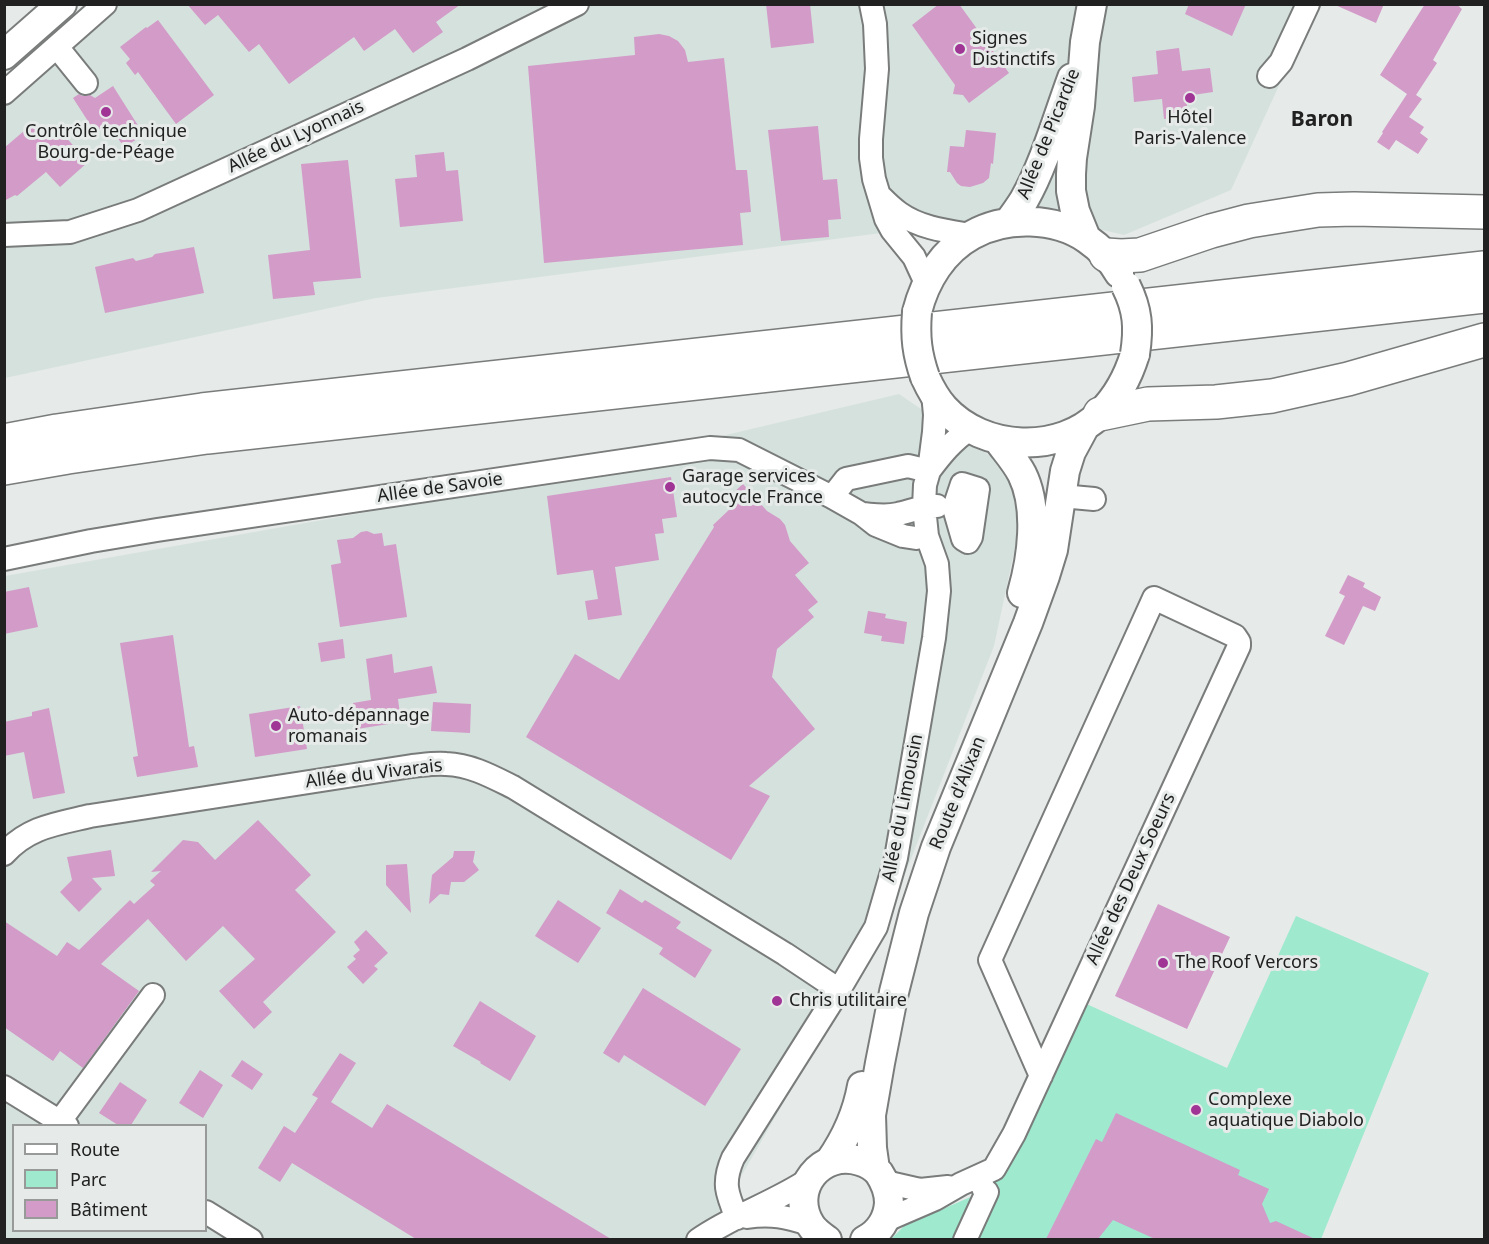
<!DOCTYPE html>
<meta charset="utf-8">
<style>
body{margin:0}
#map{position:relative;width:1489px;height:1244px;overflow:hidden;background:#e6eae9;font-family:"Noto Sans",sans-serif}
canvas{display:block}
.frame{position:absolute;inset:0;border:6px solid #202120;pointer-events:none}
.legend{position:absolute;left:12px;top:1124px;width:195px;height:108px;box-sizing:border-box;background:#e6eae9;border:2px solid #979a99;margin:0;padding:8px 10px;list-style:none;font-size:18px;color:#202120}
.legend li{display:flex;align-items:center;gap:12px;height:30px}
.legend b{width:30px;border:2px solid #979a99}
</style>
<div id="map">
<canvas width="1489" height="1244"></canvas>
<div class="frame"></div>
<ul class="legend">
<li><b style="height:8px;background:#fff"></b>Route</li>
<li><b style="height:16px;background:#9fe9cf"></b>Parc</li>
<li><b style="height:16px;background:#d29bc8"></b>Bâtiment</li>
</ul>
</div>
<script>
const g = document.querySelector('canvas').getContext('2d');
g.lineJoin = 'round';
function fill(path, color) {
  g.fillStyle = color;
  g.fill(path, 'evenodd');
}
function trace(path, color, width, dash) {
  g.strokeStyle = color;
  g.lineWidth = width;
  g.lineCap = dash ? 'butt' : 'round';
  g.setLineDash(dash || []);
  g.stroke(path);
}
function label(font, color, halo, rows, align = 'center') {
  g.font = font + ' "Noto Sans",sans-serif';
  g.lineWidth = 6;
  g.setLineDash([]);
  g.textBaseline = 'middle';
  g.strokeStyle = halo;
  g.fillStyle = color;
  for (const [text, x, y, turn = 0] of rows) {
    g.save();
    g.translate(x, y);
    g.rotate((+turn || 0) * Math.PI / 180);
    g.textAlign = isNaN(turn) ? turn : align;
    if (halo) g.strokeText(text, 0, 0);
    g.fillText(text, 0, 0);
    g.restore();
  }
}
const built = new Path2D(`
 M 94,5 L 1316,5 L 1231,190 L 1124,235 L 1006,207 L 967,222 L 376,298 L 5,378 L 4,79 Z
 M 899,394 L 1006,467 L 1021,519 L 994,646 L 884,928 L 705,1239 L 5,1240 L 5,576 L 498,489 ZM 14,1126 L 206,1126 L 206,1230 L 14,1230 Z`);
const green = new Path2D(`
 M 1296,916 L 1429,973 L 1321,1239 L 890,1240 L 904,1226 L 975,1195 L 1069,996 L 1227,1068 Z`);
const building = new Path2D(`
 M 187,4 L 461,4 L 436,22 L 443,32 L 413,53 L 395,29 L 364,51 L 354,37 L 289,84 L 259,44 L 249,52 L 218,15 L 205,25 Z
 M 766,4 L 810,4 L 814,43 L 771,48 Z
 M 939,4 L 959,4 L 1009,73 L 969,103 L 963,95 L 953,94 L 955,85 L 912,25 Z
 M 1189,4 L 1246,4 L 1232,36 L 1185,14 Z
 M 1333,4 L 1384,4 L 1376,23 Z
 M 1425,4 L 1456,4 L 1462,9 L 1433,60 L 1437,63 L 1416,95 L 1422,99 L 1409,117 L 1424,127 L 1420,133 L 1428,139 L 1418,154 L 1396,140 L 1389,150 L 1377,142 L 1383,133 L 1382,132 L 1407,94 L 1380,75 Z
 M 158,20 L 214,95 L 176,124 L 138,72 L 135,75 L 126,63 L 130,59 L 120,47 L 146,27 L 147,28 Z
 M 659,34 L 669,36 L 678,41 L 685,50 L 688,62 L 724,58 L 736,170 L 747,170 L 751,212 L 740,213 L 743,245 L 544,263 L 528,66 L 635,55 L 634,37 Z
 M 1179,48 L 1182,71 L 1210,68 L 1213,92 L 1186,96 L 1188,116 L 1164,119 L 1162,99 L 1134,102 L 1132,77 L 1158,74 L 1156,51 Z
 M 113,86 L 144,135 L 124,147 L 108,124 L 95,132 L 73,98 L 79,94 L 82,96 L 90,95 L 95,98 Z
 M 54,124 L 88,162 L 60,187 L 46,172 L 17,196 L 15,195 L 4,201 L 4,148 L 31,125 L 41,136 Z
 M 818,126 L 823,180 L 837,179 L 841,219 L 828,220 L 829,237 L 781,241 L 768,130 Z
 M 966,130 L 996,133 L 993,164 L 991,163 L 989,178 L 983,183 L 970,187 L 961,186 L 957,183 L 950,172 L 947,172 L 950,146 L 964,147 Z
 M 444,152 L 446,171 L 458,170 L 463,221 L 400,227 L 395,179 L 417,177 L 415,155 Z
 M 348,160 L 361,278 L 313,282 L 315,295 L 273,299 L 268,255 L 310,250 L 301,164 Z
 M 194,247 L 204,293 L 105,313 L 95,267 L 133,258 L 136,261 L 152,257 L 155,254 Z
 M 671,477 L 677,517 L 662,519 L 664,533 L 655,534 L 659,560 L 615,567 L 622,615 L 588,620 L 585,601 L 598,599 L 593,570 L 557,575 L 547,496 Z
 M 743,484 L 767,511 L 780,519 L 785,525 L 790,541 L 809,563 L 795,575 L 818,602 L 808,610 L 814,617 L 777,649 L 772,677 L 815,729 L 749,786 L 770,796 L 731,860 L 526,737 L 575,654 L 619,680 L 714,527 L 713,525 L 731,508 L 726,503 L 734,492 Z
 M 367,531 L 374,534 L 382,533 L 384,546 L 396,544 L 407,617 L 340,627 L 331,565 L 341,563 L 337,540 L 353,538 L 361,532 Z
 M 1348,575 L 1365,583 L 1363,587 L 1381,597 L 1375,611 L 1363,606 L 1344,645 L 1325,636 L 1345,596 L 1339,593 Z
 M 29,587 L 38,627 L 4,634 L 4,592 Z
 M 868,611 L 886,614 L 885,618 L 907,622 L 904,644 L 881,641 L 882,636 L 864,633 Z
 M 173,635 L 189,747 L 194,746 L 198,767 L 137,777 L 133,757 L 138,756 L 120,643 Z
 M 343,639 L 345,658 L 321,662 L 318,643 Z
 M 392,654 L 394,673 L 432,666 L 437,693 L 398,699 L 401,722 L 357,729 L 353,703 L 371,700 L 366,659 Z
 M 433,702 L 471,704 L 470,733 L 431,731 Z
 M 300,706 L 307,749 L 255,757 L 249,714 Z
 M 49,708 L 65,793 L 33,799 L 24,752 L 4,756 L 4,722 L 32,716 L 32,712 Z
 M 258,820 L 311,875 L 295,890 L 336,932 L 263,1002 L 272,1012 L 254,1029 L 219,991 L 255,959 L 223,926 L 186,961 L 148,919 L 101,964 L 139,991 L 83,1068 L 60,1051 L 53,1061 L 4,1027 L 4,921 L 57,956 L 67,942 L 79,950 L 130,900 L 134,904 L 155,885 L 150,881 L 161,871 L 151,872 L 183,840 L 198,842 L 215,860 Z
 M 111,850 L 115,876 L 92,878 L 102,889 L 79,912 L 60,892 L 72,880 L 67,857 Z
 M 454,851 L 475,851 L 473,862 L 479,870 L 464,882 L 451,882 L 449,895 L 440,894 L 429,904 L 432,875 L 453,857 Z
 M 407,864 L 411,913 L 386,885 L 386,865 Z
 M 620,889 L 642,903 L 645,900 L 681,922 L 676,928 L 712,950 L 695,978 L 659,954 L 663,948 L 606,913 Z
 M 558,900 L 601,928 L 578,963 L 535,936 Z
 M 1158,904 L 1230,937 L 1187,1029 L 1115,996 Z
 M 366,930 L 388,953 L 374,966 L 378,969 L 363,984 L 347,967 L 356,959 L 353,956 L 360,950 L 354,942 Z
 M 643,988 L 741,1049 L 705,1106 L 624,1055 L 619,1063 L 603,1053 Z
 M 480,1001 L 536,1036 L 510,1081 L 480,1063 L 481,1062 L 453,1046 Z
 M 340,1053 L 356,1063 L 331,1102 L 372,1128 L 387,1104 L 611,1239 L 416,1239 L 292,1163 L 280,1182 L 258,1168 L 284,1126 L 295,1133 L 318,1098 L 312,1095 Z
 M 242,1060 L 263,1074 L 252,1090 L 231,1076 Z
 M 200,1070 L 223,1085 L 203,1118 L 179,1103 Z
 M 120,1082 L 147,1100 L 131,1125 L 118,1125 L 99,1113 Z
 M 1116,1113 L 1240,1170 L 1238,1175 L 1269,1189 L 1262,1204 L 1270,1223 L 1276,1221 L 1315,1239 L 1155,1239 L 1113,1220 L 1098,1239 L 1046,1239 L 1096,1139 L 1102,1142 Z`);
const minor = new Path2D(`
 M 871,4 L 875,24 L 877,69 L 871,139 L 871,158 L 874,179 L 886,219 L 892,230 L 914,257 L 926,283
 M 57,47 L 86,83
 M 1269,76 L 1281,62 L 1308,4
 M 4,93 L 105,4
 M 881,197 C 886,202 892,208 899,213 C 920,228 946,231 971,235
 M 4,235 L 70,232 L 138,210 L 467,59 L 577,4
 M 929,471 C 941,455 953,440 970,429
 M 962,484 L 978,489 L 971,537 L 968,542 L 963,539 L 954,508 Z
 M 1061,496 L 1094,499
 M 832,497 L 846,479 L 908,466 L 929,471
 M 863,514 C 875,515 886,517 898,514 C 911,511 923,506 937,506
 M 4,559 L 91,541 L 157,530 L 710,448 L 739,450 L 832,497 L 862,514 L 876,525 L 903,536 L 916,538 L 927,536
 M 4,854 C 28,827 56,824 90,816 L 412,766 C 423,765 435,763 446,764 C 471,765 491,776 513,787 L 785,954 L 839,990
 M 4,1087 L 67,1126
 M 60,1121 L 153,995
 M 885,1182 L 920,1190 L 948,1187
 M 206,1212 L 251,1240
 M 747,1217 C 771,1213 787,1217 809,1224
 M 737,1218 C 727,1194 722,1183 733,1158 L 839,990 L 876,927 L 896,858 L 934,638 L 939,591 L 937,564 L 927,536 L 924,507 L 925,485 L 929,471 L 934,432 L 935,415 L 933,393
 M 884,1221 L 935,1199 L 961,1184 L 994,1169 L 1014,1134 L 1239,646 L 1239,642 L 1235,636 L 1154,598 L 990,960 L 1041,1076
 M 698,1240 C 732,1216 773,1203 808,1180
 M 965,1240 L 987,1192 L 984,1190 L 979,1177`);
const major = new Path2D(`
 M 4,55 L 62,4
 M 1008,223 C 1014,215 1019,208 1024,200 C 1044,165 1058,116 1072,78
 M 1086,238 L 1075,211 L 1071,191 L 1071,174 L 1072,158 L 1080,106 L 1085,42 L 1092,4
 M 917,312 C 925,280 943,251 972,235 C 1006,216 1055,217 1087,239 C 1100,248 1111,259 1119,273
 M 925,377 C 930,388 936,399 944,408 C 983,451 1060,455 1101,413 C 1118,396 1128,377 1135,354
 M 998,440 C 1006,451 1016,462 1022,474 C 1039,508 1032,558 1022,593
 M 830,1161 C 846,1138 857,1114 862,1086
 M 875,1169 L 872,1148 L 871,1115 L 880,1063 L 894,992 L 914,913 L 936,847 L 1028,623 L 1045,576 L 1053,550 L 1065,471 L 1071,452 L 1085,426
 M 827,1240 C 820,1235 814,1231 810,1224 C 789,1189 821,1149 860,1161 C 867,1163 874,1167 879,1173 C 885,1182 889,1192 889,1203 C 888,1219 879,1233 865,1240`);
const highway = new Path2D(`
 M 1106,255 L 1121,256 L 1140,255 L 1211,231 L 1249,221 L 1318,210 L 1354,209 L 1484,212
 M 1100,414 L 1148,404 L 1216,402 L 1272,396 L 1348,379 L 1484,340
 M 4,441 L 57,431 L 202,410 L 1484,268
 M 4,468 L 68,457 L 207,437 L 1484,296`);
const majorBridge = new Path2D(`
 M 1126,286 C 1138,310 1139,328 1135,354
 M 917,312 C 915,337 917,354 925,377`);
const markers = [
 [960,49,6,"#a13595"],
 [1190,98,6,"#a13595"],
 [106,112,6,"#a13595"],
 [670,487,6,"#a13595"],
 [276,726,6,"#a13595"],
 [1163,963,6,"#a13595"],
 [777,1001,6,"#a13595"],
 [1196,1110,6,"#a13595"]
];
const poiNames = [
 ["Signes",972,39],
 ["Distinctifs",972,60],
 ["Hôtel",1190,118,"center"],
 ["Paris-Valence",1190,139,"center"],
 ["Contrôle technique",106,132,"center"],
 ["Bourg-de-Péage",106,153,"center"],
 ["Garage services",682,477],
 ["autocycle France",682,498],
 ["Auto-dépannage",288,716],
 ["romanais",288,737],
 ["The Roof Vercors",1175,963],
 ["Chris utilitaire",789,1001],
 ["Complexe",1208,1100],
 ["aquatique Diabolo",1208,1121]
];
const streetNames = [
 ["Allée de Picardie",1049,134,-68],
 ["Allée du Lyonnais",296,137,-25],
 ["Allée de Savoie",440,488,-8],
 ["Allée du Vivarais",374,774,-7],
 ["Route d'Alixan",958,793,-68],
 ["Allée du Limousin",903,808,-79],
 ["Allée des Deux Soeurs",1131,879,-65]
];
const quarterNames = [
 ["Baron",1322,120]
];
fill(built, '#d5e1dd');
fill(green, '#9fe9cf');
fill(building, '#d29bc8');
trace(minor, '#797c7b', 26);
trace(major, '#797c7b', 32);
trace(highway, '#797c7b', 36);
trace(minor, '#fff', 22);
trace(major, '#fff', 28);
trace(highway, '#fff', 33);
trace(majorBridge, '#797c7b', 32, []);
trace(majorBridge, '#fff', 28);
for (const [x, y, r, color] of markers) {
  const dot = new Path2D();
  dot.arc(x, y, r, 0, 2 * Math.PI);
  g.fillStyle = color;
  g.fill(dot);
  trace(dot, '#e6eae9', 2);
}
label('18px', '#202120', '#e6eae9', poiNames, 'left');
label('18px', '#202120', '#e6eae9', streetNames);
label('bold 21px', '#202120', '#e6eae9', quarterNames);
</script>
